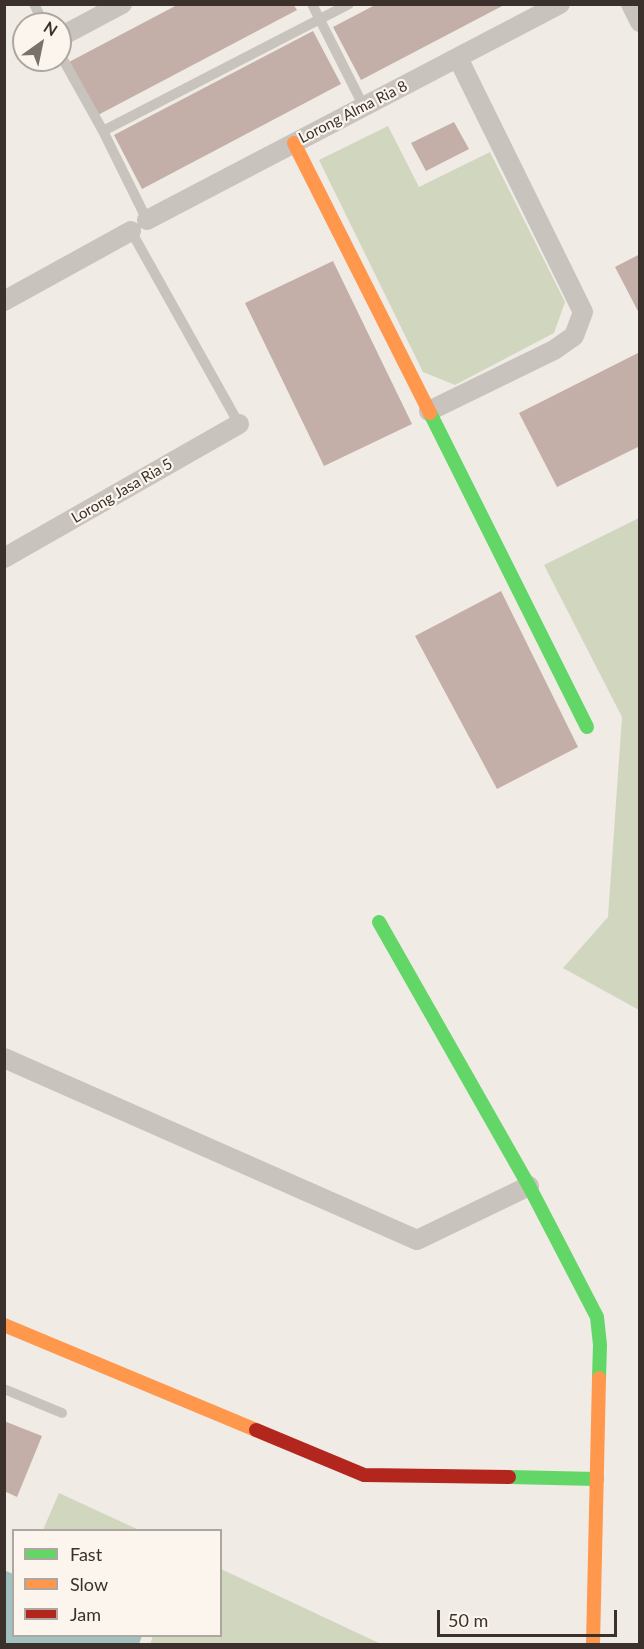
<!DOCTYPE html>
<style>
body{margin:0}
#map{position:relative;width:644px;height:1649px;overflow:hidden;background:#f0ebe5;font-family:Lato,sans-serif}
canvas{display:block}
.frame{position:absolute;inset:0;border:6px solid #3b302b;pointer-events:none}
.legend{position:absolute;left:12px;top:1529px;width:210px;height:108px;box-sizing:border-box;background:#fbf5ee;border:2px solid #aea6a0;margin:0;padding:8px 10px;list-style:none;font-size:18px;color:#3b302b}
.legend li{display:flex;align-items:center;gap:12px;height:30px}
.legend b{width:30px;border:2px solid #aea6a0}
.north{position:absolute;left:12px;top:12px;width:60px;height:60px;box-sizing:border-box;background:#fbf5ee;border:2px solid #aea6a0;border-radius:50%;rotate:33deg;font-size:16px;font-weight:700;line-height:24px;text-align:center;color:#3b302b}
.north::after{content:'';display:block;margin:auto;width:21px;height:27px;background:#7a716c;clip-path:polygon(50% 0,100% 100%,50% 72%,0 100%)}
.scale{position:absolute;left:437px;top:1610px;width:180px;height:27px;box-sizing:border-box;border:3px solid #3b302b;border-top:0;padding-left:8px;font-size:18px;line-height:21px;white-space:nowrap;color:#3b302b;-webkit-text-stroke:4px #fbf5ee;paint-order:stroke}
</style>
<div id="map">
<canvas width="644" height="1649"></canvas>
<div class="frame"></div>
<ul class="legend">
<li><b style="height:8px;background:#63d668"></b>Fast</li>
<li><b style="height:8px;background:#ff974d"></b>Slow</li>
<li><b style="height:8px;background:#b3261e"></b>Jam</li>
</ul>
<div class="north">N</div>
<div class="scale">50 m</div>
</div>
<script>
const g = document.querySelector('canvas').getContext('2d');
g.lineJoin = 'round';
function fill(path, color) {
  g.fillStyle = color;
  g.fill(path, 'evenodd');
}
function trace(path, color, width, dash) {
  g.strokeStyle = color;
  g.lineWidth = width;
  g.lineCap = dash ? 'butt' : 'round';
  g.setLineDash(dash || []);
  g.stroke(path);
}
function label(font, color, halo, rows, align = 'center') {
  g.font = font + ' Lato,sans-serif';
  g.lineWidth = 4.5;
  g.setLineDash([]);
  g.textBaseline = 'middle';
  g.strokeStyle = halo;
  g.fillStyle = color;
  for (const [text, x, y, turn = 0] of rows) {
    g.save();
    g.translate(x, y);
    g.rotate((+turn || 0) * Math.PI / 180);
    g.textAlign = isNaN(turn) ? turn : align;
    if (halo) g.strokeText(text, 0, 0);
    g.fillText(text, 0, 0);
    g.restore();
  }
}
const green = new Path2D(`
 M 388,126 L 419,187 L 490,152 L 565,302 L 554,333 L 455,385 L 423,372 L 319,160 Z
 M 639,518 L 639,1010 L 563,968 L 608,917 L 622,717 L 544,565 Z
 M 59,1493 L 139,1530 L 43,1530 Z
 M 221,1569 L 381,1644 L 150,1644 L 153,1636 L 220,1636 Z`);
const water = new Path2D(`
 M 4,1570 L 13,1574 L 14,1636 L 142,1636 L 139,1644 L 5,1644 Z`);
const building = new Path2D(`
 M 179,4 L 293,4 L 297,10 L 98,115 L 69,62 Z
 M 377,4 L 506,4 L 361,80 L 333,27 Z
 M 313,31 L 341,84 L 142,189 L 114,135 Z
 M 454,122 L 469,149 L 426,171 L 411,143 Z
 M 640,254 L 640,315 L 615,267 Z
 M 333,261 L 412,424 L 324,466 L 245,303 Z
 M 640,352 L 640,446 L 557,487 L 519,413 Z
 M 501,591 L 578,747 L 497,789 L 415,636 Z
 M 4,1421 L 42,1436 L 17,1497 L 4,1491 Z`);
const lane = new Path2D(`
 M 34,4 L 44,24
 M 312,4 L 364,107
 M 60,54 L 103,131 L 147,220
 M 103,131 L 349,4
 M 131,231 L 239,424
 M 4,1389 L 62,1413`);
const street = new Path2D(`
 M 631,4 L 640,22
 M 60,37 L 122,4
 M 147,220 L 560,4
 M 4,301 L 131,231
 M 429,411 L 554,350 L 574,336 L 583,312 L 458,58
 M 4,558 L 239,424
 M 4,1058 L 417,1240 L 529,1186`);
const fast = new Path2D(`
 M 430,413 L 587,727
 M 379,922 L 529,1186 L 597,1317 L 600,1345 L 599,1378
 M 509,1477 L 597,1479`);
const slow = new Path2D(`
 M 294,143 L 430,413
 M 4,1325 L 256,1430
 M 593,1644 L 599,1378`);
const jam = new Path2D(`
 M 256,1430 L 364,1475 L 509,1477`);
const streetNames = [
 ["Lorong Alma Ria 8",353,112,-27],
 ["Lorong Jasa Ria 5",122,491,-30]
];
fill(green, '#d1d6bf');
fill(water, '#a1c2c1');
fill(building, '#c3afa7');
trace(lane, '#c9c3be', 10);
trace(street, '#c9c3be', 20);
trace(fast, '#63d668', 14);
trace(slow, '#ff974d', 14);
trace(jam, '#b3261e', 14);
label('15px', '#3b302b', '#fbf5ee', streetNames);
</script>
